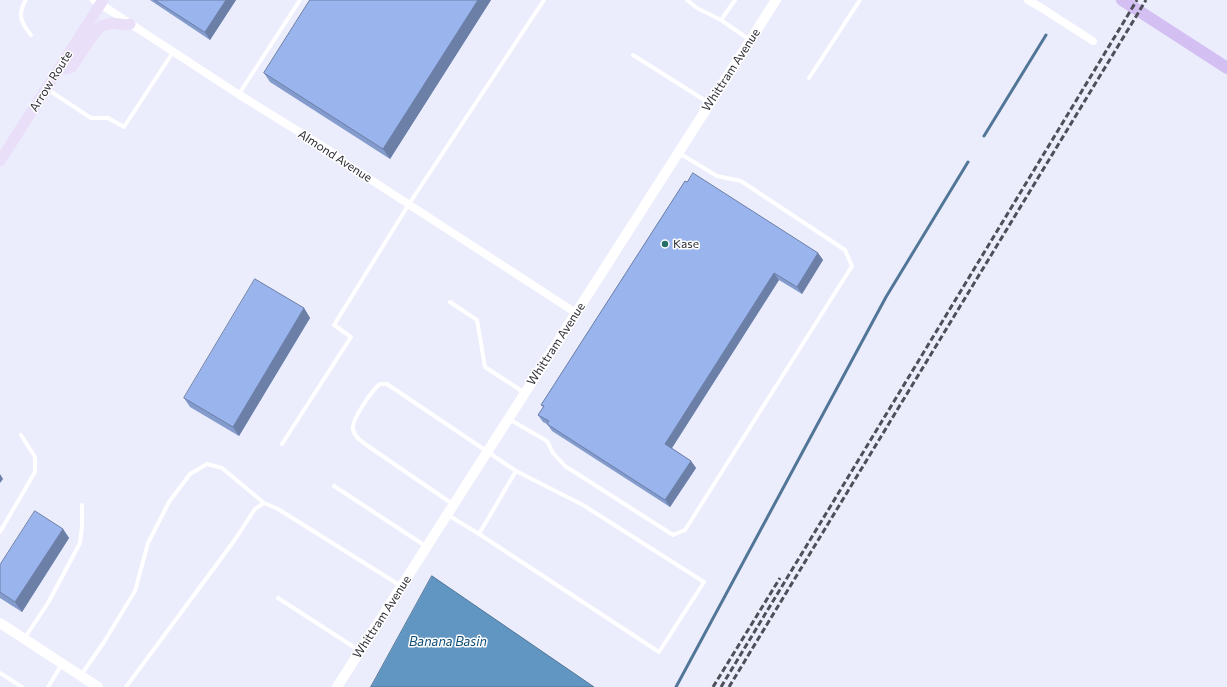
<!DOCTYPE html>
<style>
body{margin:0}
canvas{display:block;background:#ebecfc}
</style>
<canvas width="1227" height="687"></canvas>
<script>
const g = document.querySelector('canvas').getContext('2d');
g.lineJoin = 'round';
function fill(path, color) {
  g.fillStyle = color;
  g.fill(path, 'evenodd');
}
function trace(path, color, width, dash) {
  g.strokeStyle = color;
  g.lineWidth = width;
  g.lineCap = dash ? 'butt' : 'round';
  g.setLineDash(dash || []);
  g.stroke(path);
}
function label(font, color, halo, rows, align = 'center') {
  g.font = font + ' Commissioner,sans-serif';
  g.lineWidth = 3;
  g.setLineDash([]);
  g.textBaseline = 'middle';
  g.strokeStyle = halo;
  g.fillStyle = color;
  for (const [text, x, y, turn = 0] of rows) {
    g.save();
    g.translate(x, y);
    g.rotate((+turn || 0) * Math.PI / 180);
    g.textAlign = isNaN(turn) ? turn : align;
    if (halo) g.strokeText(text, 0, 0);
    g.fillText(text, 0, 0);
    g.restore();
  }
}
const water = new Path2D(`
 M 432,576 L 594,687 L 371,687 Z`);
const stream = new Path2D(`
 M 984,136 L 1046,35
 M 676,687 L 886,297 L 968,162`);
const service = new Path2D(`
 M 26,0 C 17,14 21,23 31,35
 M 687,0 L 697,8 L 721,20
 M 735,0 L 721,20 L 750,40
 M 633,55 L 709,103
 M 809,78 L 860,0
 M 47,89 L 91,118 L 108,118 L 124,127 L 173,52
 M 239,94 L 300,0
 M 450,302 L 477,320 L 485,367 L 525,393
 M 509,419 L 547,441 L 553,453 L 565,466 L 673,535 L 685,530 L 852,266 L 845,250 L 741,181 L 717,176 L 679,153
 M 282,444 L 351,337 L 334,325 L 409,204 L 544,0
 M 334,486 L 427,547
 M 448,515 L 479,534 L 516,471 L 387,384 L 380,384 C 373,389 351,420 353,429 C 354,436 360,440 365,444 L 454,505
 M 0,532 L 35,472 L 35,457 L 21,435
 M 479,534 L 659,652 L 704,582 L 583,505 L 516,471
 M 278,598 L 360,651
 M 24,639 L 48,603 L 80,543 L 82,526 L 82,505
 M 0,673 L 22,687
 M 81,675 L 104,642 L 135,591 L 148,543 L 169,502 L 190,474 L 207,464 L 222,468 L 264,503
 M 48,687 L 62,664
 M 126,687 L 234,541 L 255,509 L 264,503 L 278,509 L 401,586`);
const minor = new Path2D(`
 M 94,0 L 238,94 L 330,151 L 342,161 L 576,313
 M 1028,0 L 1040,7 L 1093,41`);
const tertiary = new Path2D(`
 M 0,623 L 98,687
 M 337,687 L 776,0`);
const secondary = new Path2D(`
 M 59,69 L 66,69 L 72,67 L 93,35 L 101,26 L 112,23 L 127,25 L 130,24
 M 0,161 L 103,0`);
const primary = new Path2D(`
 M 1122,0 L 1227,68`);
const rail = new Path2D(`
 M 713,687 L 780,578
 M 721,687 L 1137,0
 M 729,687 L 1146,0`);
const wall = new Path2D(`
 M 150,0 L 236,0 L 210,40 Z
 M 310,0 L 491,0 L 390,159 L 270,82 L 264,73 Z
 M 685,181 L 818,253 L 823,260 L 802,294 L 779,280 L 672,448 L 691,461 L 696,468 L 670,507 L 552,431 L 547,424 L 543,422 L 538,415 L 543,407 L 541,405 Z
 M 304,308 L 310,318 L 239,436 L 190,407 L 184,398 Z
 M 63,529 L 69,538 L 22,612 L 0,598 L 0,565 Z`);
const shadedWall = new Path2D(`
 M 226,0 L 236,0 L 210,40 L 205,32 Z
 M 478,0 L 491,0 L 390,159 L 383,149 Z
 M 818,253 L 823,260 L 802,294 L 797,287 Z
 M 774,273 L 779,280 L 670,451 L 665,444 Z
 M 304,308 L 310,318 L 239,436 L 233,427 Z
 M 691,461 L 696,468 L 670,507 L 665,500 Z
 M 0,474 L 3,479 L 0,483 Z
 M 63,529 L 69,538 L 22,612 L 15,602 Z`);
const building = new Path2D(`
 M 155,0 L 226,0 L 205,32 Z
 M 310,0 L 478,0 L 383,149 L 264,73 Z
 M 693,173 L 818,253 L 797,287 L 774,273 L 665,444 L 691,461 L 665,500 L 547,424 L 549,421 L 538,415 L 544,406 L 541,405 L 685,181 L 687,182 Z
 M 255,279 L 304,308 L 233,427 L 184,398 Z
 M 35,511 L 63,529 L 15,602 L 0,592 L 0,565 Z`);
const markers = [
 [665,244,4,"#256f68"]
];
const streetNames = [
 ["Whittram Avenue",731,70,-57],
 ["Arrow Route",51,81,-58],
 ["Almond Avenue",335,156,33],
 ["Whittram Avenue",556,344,-57],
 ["Whittram Avenue",382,617,-57]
];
const poiNames = [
 ["Kase",673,244]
];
const waterNames = [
 ["Banana Basin",448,642]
];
fill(water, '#6196c2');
trace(water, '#517698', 1);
trace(stream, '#517698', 3);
trace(service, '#fff', 4);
trace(minor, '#fff', 8);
trace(tertiary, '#fff', 10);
trace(secondary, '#eadff9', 11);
trace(primary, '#d4bff3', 12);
trace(rail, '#4f4f59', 3, [6, 3]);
fill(wall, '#849ccd');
fill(shadedWall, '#6c7fa7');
fill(building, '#9ab5ee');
trace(building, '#6c7fa7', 1);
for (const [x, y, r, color] of markers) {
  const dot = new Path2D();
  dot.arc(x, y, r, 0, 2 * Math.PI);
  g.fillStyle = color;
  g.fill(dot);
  trace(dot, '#fff', 1.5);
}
label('12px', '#2d2d35', '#fff', streetNames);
label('12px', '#2d2d35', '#fff', poiNames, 'left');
label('italic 13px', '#0e4d77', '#fff', waterNames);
</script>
